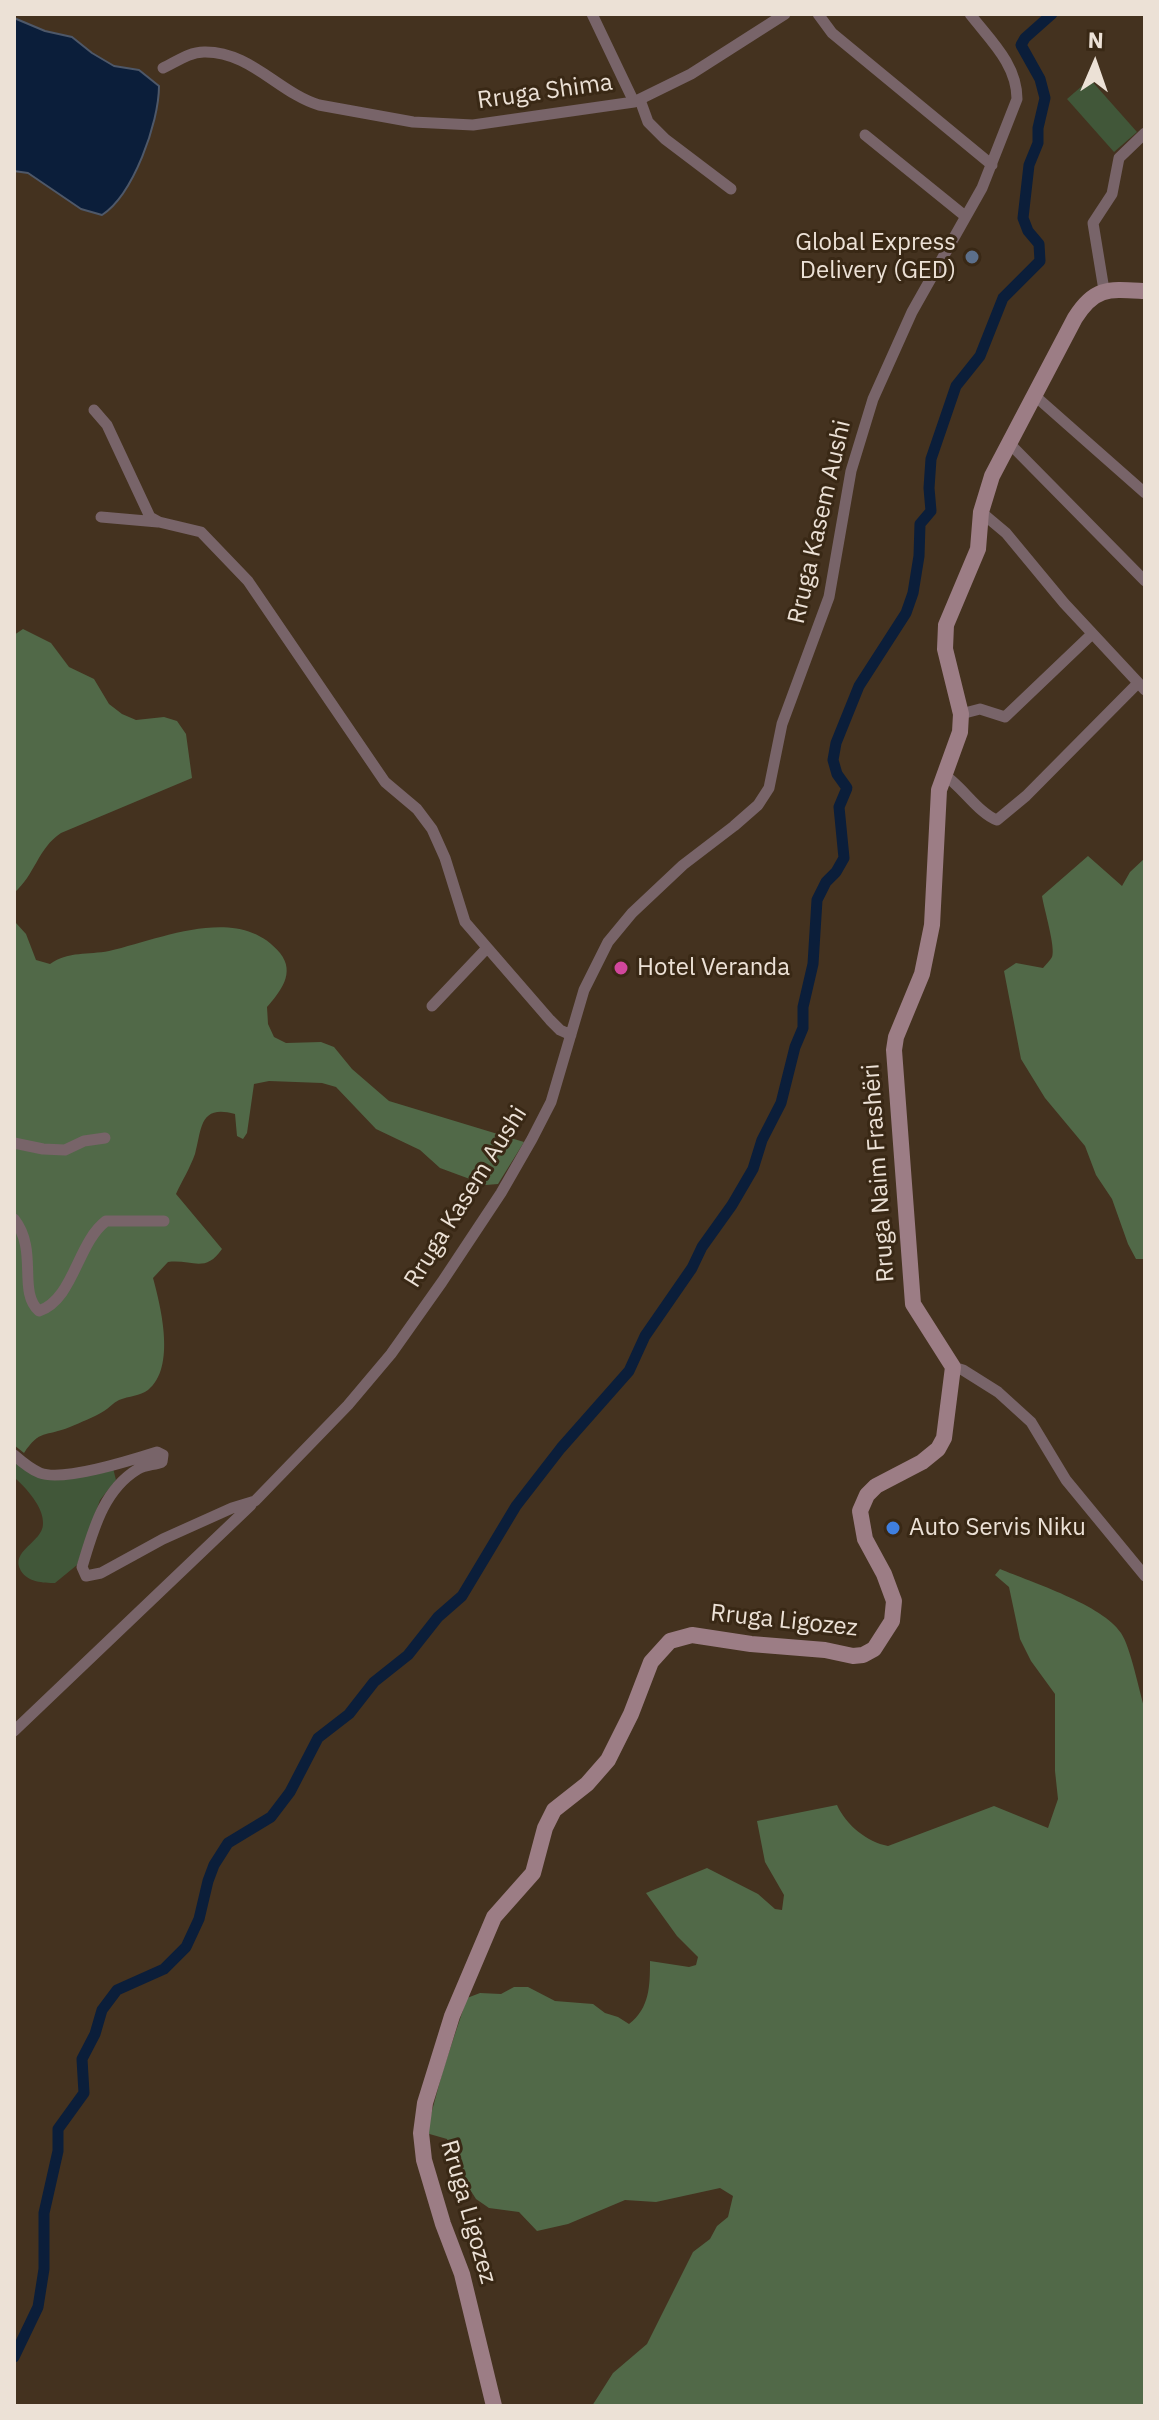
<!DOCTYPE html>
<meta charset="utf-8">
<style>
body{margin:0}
#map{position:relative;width:1159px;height:2420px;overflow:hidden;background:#44321f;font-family:"IBM Plex Sans",sans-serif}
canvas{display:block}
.frame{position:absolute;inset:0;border:16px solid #ece1d6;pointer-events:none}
.north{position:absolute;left:1055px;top:24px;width:80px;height:80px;-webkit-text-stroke:6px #392815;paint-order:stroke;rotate:2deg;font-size:22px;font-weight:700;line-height:32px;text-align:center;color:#ece1d6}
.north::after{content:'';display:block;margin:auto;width:28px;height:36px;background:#ece1d6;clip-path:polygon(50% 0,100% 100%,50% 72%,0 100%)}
</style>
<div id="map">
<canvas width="1159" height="2420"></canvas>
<div class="frame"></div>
<div class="north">N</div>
</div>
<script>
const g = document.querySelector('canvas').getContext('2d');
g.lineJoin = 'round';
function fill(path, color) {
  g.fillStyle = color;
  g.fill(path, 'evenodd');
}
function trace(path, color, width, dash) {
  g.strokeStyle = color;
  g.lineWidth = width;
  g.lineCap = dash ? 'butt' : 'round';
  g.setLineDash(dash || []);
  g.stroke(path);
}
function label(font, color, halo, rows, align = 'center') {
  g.font = font + ' "IBM Plex Sans",sans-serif';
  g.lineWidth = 6;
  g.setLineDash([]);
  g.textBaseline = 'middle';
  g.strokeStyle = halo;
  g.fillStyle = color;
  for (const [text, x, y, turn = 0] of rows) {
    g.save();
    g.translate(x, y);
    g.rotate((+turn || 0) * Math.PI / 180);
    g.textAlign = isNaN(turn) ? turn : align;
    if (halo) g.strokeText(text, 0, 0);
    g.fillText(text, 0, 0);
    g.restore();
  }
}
const green = new Path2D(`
 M 1090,79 L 1137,132 L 1114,152 L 1067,99 Z
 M 21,1459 L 32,1471 L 113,1468 L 116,1480 L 100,1500 L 77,1565 L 55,1583 C 43,1583 28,1582 21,1571 C 9,1551 43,1542 43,1524 C 44,1507 26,1488 14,1477 L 14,1464 Z`);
const forest = new Path2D(`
 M 23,629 L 51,643 L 69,667 L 94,679 L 109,704 L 122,714 L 136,720 L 164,717 L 177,721 L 186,734 L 192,778 L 61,833 C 38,848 35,875 14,893 L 14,635 Z
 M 1088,856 L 1122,886 L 1130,872 L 1145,858 L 1145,1259 L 1136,1259 L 1128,1244 L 1112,1199 L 1096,1175 L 1085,1146 L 1045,1098 L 1021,1059 L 1004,971 L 1016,963 L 1043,968 C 1046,964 1050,961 1052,957 C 1056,948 1044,909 1042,896 Z
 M 16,923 L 26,934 L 36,960 L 50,964 C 69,951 88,955 109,951 C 161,939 239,903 280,953 C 296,973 280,992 267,1007 L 268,1024 L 274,1037 L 286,1043 L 321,1042 L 334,1047 L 352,1069 L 389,1101 L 524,1142 L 498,1184 L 486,1185 L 440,1168 L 420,1150 L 376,1129 L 336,1087 L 322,1083 L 269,1081 L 254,1084 L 247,1133 L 243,1139 L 237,1136 L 235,1114 C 199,1104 202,1129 195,1154 C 190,1168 182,1181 176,1194 L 222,1249 C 205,1274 192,1259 168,1262 L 153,1278 C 161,1307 176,1368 148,1390 C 140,1396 129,1396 119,1400 C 113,1403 109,1408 104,1411 C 93,1418 81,1422 70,1427 C 45,1437 40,1429 24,1453 L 14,1445 Z
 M 1000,1569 C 1031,1582 1103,1605 1121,1633 C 1131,1648 1139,1691 1145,1710 L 1145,2406 L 592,2406 L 613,2373 L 647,2344 L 693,2252 L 710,2239 L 717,2226 L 728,2217 L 733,2196 L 720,2188 L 656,2202 L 625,2200 L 568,2224 L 537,2231 L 519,2212 L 489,2208 L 476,2199 L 464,2180 L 447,2139 L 426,2133 L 443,2070 L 467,1998 L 480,1993 L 501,1994 L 514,1987 L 528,1987 L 555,2001 L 593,2004 L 605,2013 L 618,2017 L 629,2024 C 650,2008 650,1985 650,1961 L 689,1967 L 696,1965 L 698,1957 L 677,1936 L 646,1893 L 707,1868 L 758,1894 L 775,1909 L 782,1910 L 784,1895 L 765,1862 L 757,1821 L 837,1805 C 846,1825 867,1842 888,1846 L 994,1806 L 1048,1828 L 1058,1799 L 1055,1771 L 1055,1694 L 1031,1661 L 1020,1639 L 1009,1587 L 995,1575 Z`);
const water = new Path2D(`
 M 14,18 L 45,31 L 72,37 L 92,53 L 114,66 L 139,70 L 159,86 C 159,123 133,195 102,215 L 81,209 L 28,173 L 14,171 Z`);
const canal = new Path2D(`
 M 14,2357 L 38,2307 L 44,2269 L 44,2213 L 58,2151 L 58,2129 L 84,2093 L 82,2059 L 95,2034 L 102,2010 L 117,1990 L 164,1969 L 186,1947 L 199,1919 L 208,1881 L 214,1865 L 228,1843 L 271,1817 L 290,1792 L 318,1738 L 349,1714 L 374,1682 L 408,1655 L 438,1617 L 462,1596 L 516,1506 L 561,1448 L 629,1371 L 645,1336 L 692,1268 L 702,1247 L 732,1205 L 753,1169 L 762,1140 L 781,1103 L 795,1047 L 803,1028 L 803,1007 L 813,964 L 817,900 L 826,882 L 836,872 L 844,858 L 839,807 L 847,788 L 837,774 L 833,760 L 836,743 L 859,686 L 906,613 L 913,593 L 919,556 L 920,524 L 931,511 L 929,488 L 931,459 L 956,386 L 980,356 L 1003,298 L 1040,261 L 1039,244 L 1028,231 L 1023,218 L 1029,165 L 1038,143 L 1038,128 L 1045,98 L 1040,79 L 1021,45 L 1025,38 L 1052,14`);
const street = new Path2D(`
 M 592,14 L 634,102
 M 818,14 L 832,33 L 992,165
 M 163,68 C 176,62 189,52 204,52 C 250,51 279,93 319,105 L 413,122 L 473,125 L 634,102 L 691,74 L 785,14
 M 640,100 L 648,122 L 665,139 L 731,189
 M 865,135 L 965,216
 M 1104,290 L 1093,223 L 1112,194 L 1119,158 L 1145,133
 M 1034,395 L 1145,493
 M 94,410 L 107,425 L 150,517 L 159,522 L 201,532 L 248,581 L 385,782 L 417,809 L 432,829 L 445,858 L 465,922 L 550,1020 L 560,1030 L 571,1035
 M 1009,443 L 1145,581
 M 981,512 L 1006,533 L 1064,603 L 1145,690
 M 101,517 L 158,522
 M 961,714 L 980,709 L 1005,717 L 1092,634
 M 943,774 C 961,785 979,814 997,820 L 1026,796 L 1138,683
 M 432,1006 L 487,948
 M 14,1143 L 43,1149 L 65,1150 L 84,1141 L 105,1138
 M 14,1219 C 39,1251 17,1291 39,1311 C 74,1299 77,1243 106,1221 L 164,1221
 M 953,1367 L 963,1370 L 998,1392 L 1031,1422 L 1066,1480 L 1145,1576
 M 14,1455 C 22,1462 30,1469 40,1473 C 63,1482 132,1460 157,1452 L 163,1455 L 162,1462 C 154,1465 145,1465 138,1469 C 103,1490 93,1531 82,1567 L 86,1576 L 101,1573 L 163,1539 L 232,1508 L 255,1501 L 348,1405 L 391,1354 L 442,1282 L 501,1193 L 532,1139 L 551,1102 L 584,990 L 608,942 L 632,913 L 683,865 L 734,826 L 758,805 L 769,788 L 782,724 L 829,597 L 851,471 L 873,399 L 912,312 L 982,188 L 1017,99 C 1017,64 990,40 970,14
 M 14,1731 L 251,1505`);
const secondary = new Path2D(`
 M 494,2406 L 462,2274 L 443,2224 L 424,2160 L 421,2133 L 425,2103 L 452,2016 L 494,1917 L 533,1873 L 545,1828 L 554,1810 L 587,1784 L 608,1760 L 631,1714 L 651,1662 L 670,1641 L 692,1635 L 751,1644 L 825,1650 L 853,1656 L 863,1655 L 874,1649 L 892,1621 L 894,1601 L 884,1574 L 865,1539 L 860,1511 L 867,1495 L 876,1486 L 922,1462 L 938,1449 L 944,1438 L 953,1367 L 913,1304 L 894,1050 L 896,1037 L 922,974 L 932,925 L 939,790 L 960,732 L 961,714 L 945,649 L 946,625 L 978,549 L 981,512 L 992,476 L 1075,318 C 1095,286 1110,289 1145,291`);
const markers = [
 [972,257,8,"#5c6f8a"],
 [621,968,8,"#d1479c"],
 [893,1528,8,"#3f7fe0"]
];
const streetNames = [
 ["Rruga Shima",545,92,-8],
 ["Rruga Kasem Aushi",820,522,-77],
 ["Rruga Naim Frashëri",879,1173,-94],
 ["Rruga Kasem Aushi",466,1197,-58],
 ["Rruga Ligozez",784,1621,6],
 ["Rruga Ligozez",468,2212,74]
];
const poiNames = [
 ["Global Express",956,243,"right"],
 ["Delivery (GED)",956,271,"right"],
 ["Hotel Veranda",637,968],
 ["Auto Servis Niku",909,1528]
];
fill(green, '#415739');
fill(forest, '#516948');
fill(water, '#0b1e3a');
trace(water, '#4e5869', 2);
trace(canal, '#0b1e3a', 11);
trace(street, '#786469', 11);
trace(secondary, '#9c7d85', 16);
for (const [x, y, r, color] of markers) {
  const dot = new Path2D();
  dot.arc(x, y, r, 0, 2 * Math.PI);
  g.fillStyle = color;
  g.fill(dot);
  trace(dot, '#392815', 3);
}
label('24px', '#ece1d6', '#392815', streetNames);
label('24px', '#ece1d6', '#392815', poiNames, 'left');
</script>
